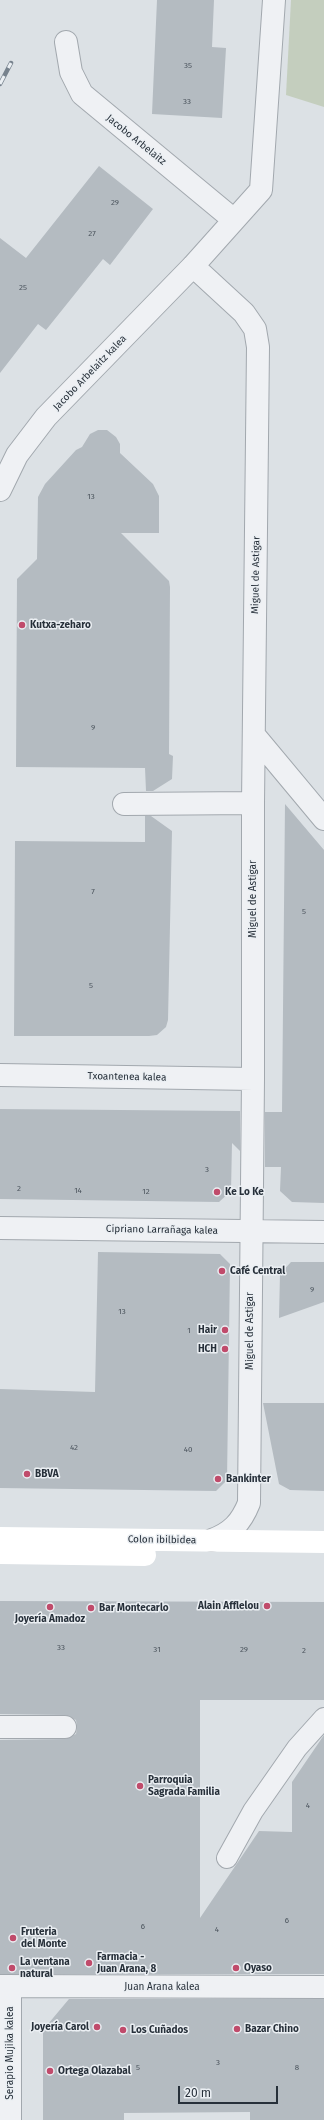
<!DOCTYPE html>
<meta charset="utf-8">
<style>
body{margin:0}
#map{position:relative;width:324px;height:2120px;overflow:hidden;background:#dce1e5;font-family:"Fira Sans",sans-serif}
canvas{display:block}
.scale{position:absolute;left:178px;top:2086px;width:100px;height:18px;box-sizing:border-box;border:2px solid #27303a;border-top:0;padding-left:5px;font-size:12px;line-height:14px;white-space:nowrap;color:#27303a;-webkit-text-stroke:3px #ebeff3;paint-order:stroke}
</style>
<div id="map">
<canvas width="324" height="2120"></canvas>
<div class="scale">20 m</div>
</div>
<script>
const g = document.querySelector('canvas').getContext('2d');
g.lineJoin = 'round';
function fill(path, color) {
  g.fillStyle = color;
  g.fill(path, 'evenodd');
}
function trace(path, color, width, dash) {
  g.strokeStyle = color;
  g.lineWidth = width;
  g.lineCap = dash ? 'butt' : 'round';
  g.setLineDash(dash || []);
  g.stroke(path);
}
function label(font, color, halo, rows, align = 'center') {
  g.font = font + ' "Fira Sans",sans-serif';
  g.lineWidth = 3;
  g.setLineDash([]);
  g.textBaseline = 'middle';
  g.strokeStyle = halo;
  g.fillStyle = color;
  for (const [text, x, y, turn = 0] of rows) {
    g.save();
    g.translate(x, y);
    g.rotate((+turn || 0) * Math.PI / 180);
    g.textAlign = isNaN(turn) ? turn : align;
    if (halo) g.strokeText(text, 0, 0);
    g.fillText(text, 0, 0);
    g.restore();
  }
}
const green = new Path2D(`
 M 291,0 L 324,0 L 324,107 L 286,95 Z`);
const building = new Path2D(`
 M 157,0 L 214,0 L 212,47 L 226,48 L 222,118 L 152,114 Z
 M 99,166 L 153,209 L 110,265 L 103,259 L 46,330 L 38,324 L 0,373 L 0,238 L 26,258 Z
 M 98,430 L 107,430 L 116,437 L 120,444 L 120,453 L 153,484 L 159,496 L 159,533 L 121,533 L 169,581 L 170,587 L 169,754 L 173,756 L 172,779 L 153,791 L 146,791 L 145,768 L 16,767 L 17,579 L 37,559 L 38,497 L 45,484 L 76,450 L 82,447 L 90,434 Z
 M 285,804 L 324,850 L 324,1203 L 292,1202 L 280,1191 L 281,1167 L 265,1167 L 265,1112 L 282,1112 Z
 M 145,816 L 151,816 L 172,831 L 168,1020 L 166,1027 L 157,1035 L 149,1036 L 14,1036 L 15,841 L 145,842 Z
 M 0,1109 L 240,1111 L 240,1151 L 232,1143 L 231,1191 L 219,1202 L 0,1199 Z
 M 98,1252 L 220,1254 L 230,1264 L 227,1480 L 216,1491 L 0,1488 L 0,1389 L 95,1392 Z
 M 291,1262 L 324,1262 L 324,1302 L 279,1318 L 280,1274 Z
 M 263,1403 L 324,1403 L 324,1491 L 290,1490 L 279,1484 Z
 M 0,1601 L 324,1602 L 324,1700 L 200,1700 L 200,1918 L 259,1831 L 292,1832 L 292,1782 L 324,1735 L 324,1974 L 0,1974 L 0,1740 L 65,1739 L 76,1734 L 77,1727 L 76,1720 L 65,1715 L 0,1714 Z
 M 69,1999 L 324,1999 L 324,2120 L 250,2120 L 250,2112 L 124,2113 L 124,2120 L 43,2120 L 43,2030 Z`);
const lane = new Path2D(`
 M 227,1858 L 253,1811 L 297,1748 L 324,1718`);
const street = new Path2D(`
 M 66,42 L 71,72 L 82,94 L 234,220
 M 193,266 L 244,313 L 255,329 L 258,347 L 253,803 L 253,1079 L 249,1503 C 241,1523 231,1533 212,1540
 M 0,490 L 17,455 L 46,417 L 193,266 L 261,190 L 274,0
 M 254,735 L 324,819
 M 124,804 L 253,803
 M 0,1075 L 253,1079
 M 0,1228 L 324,1232
 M 0,1727 L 65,1727
 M 0,1986 L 324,1987
 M 10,1986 L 10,2120`);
const secondary = new Path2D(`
 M 0,1538 L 324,1542
 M 0,1553 L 145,1555`);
const rail = new Path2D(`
 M 0,84 L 11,63`);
const markers = [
 [22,625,4,"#c04b6b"],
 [217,1192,4,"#c04b6b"],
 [222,1271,4,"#c04b6b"],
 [225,1330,4,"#c04b6b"],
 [225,1349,4,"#c04b6b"],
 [27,1474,4,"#c04b6b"],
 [218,1479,4,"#c04b6b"],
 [267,1606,4,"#c04b6b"],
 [50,1607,4,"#c04b6b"],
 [91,1608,4,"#c04b6b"],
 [140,1786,4,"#c04b6b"],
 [13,1938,4,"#c04b6b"],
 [89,1963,4,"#c04b6b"],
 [12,1968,4,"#c04b6b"],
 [236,1968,4,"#c04b6b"],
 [97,2027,4,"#c04b6b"],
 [237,2029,4,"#c04b6b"],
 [123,2030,4,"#c04b6b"],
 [50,2071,4,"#c04b6b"]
];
const numberNames = [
 ["35",188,66],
 ["33",187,102],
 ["29",115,203],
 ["27",92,234],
 ["25",23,288],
 ["13",91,497],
 ["9",93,728],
 ["7",93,892],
 ["5",304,912],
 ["5",91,986],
 ["3",207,1170],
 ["2",19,1189],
 ["14",78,1191],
 ["12",146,1192],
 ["9",312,1290],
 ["13",122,1312],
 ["1",189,1331],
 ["42",74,1448],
 ["40",188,1450],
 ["33",61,1648],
 ["31",157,1650],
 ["29",244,1650],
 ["2",304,1651],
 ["4",308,1806],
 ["6",287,1921],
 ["6",143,1927],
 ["4",217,1930],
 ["3",218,2063],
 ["5",138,2068],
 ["8",297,2068]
];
const streetNames = [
 ["Jacobo Arbelaitz",136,140,39],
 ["Jacobo Arbelaitz kalea",90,373,-46],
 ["Miguel de Astigar",256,575,-89],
 ["Miguel de Astigar",253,899,-90],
 ["Txoantenea kalea",127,1077,1],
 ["Cipriano Larrañaga kalea",162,1230,1],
 ["Miguel de Astigar",250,1331,-90],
 ["Colon ibilbidea",162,1540,1],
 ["Juan Arana kalea",162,1987],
 ["Serapio Mujika kalea",10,2053,-90]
];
const poiNames = [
 ["Kutxa-zeharo",30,625],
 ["Ke Lo Ke",225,1192],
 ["Café Central",230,1271],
 ["Hair",217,1330,"right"],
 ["HCH",217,1349,"right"],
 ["BBVA",35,1474],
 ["Bankinter",226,1479],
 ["Alain Afflelou",259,1606,"right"],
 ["Bar Montecarlo",99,1608],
 ["Joyería Amadoz",50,1619,"center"],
 ["Parroquia",148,1780],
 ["Sagrada Familia",148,1792],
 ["Fruteria",21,1932],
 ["del Monte",21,1944],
 ["Farmacia -",97,1957],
 ["Juan Arana, 8",97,1969],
 ["La ventana",20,1962],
 ["natural",20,1974],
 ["Oyaso",244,1968],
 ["Joyería Carol",89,2027,"right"],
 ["Bazar Chino",245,2029],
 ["Los Cuñados",131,2030],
 ["Ortega Olazabal",58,2071]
];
fill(green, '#c4cebe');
fill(building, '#b4bbc1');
trace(lane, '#a2a8ae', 22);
trace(street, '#a2a8ae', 24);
trace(lane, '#eff1f4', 20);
trace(street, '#eff1f4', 22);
trace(secondary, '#fff', 22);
trace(rail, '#77828d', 4.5);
trace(rail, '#ebeff3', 3, [9]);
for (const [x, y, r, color] of markers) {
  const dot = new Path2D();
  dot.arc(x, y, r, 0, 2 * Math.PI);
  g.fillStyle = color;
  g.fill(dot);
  trace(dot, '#ebeff3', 1.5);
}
label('8px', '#4a535c', null, numberNames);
label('10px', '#27303a', '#ebeff3', streetNames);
label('bold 10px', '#27303a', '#ebeff3', poiNames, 'left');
</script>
